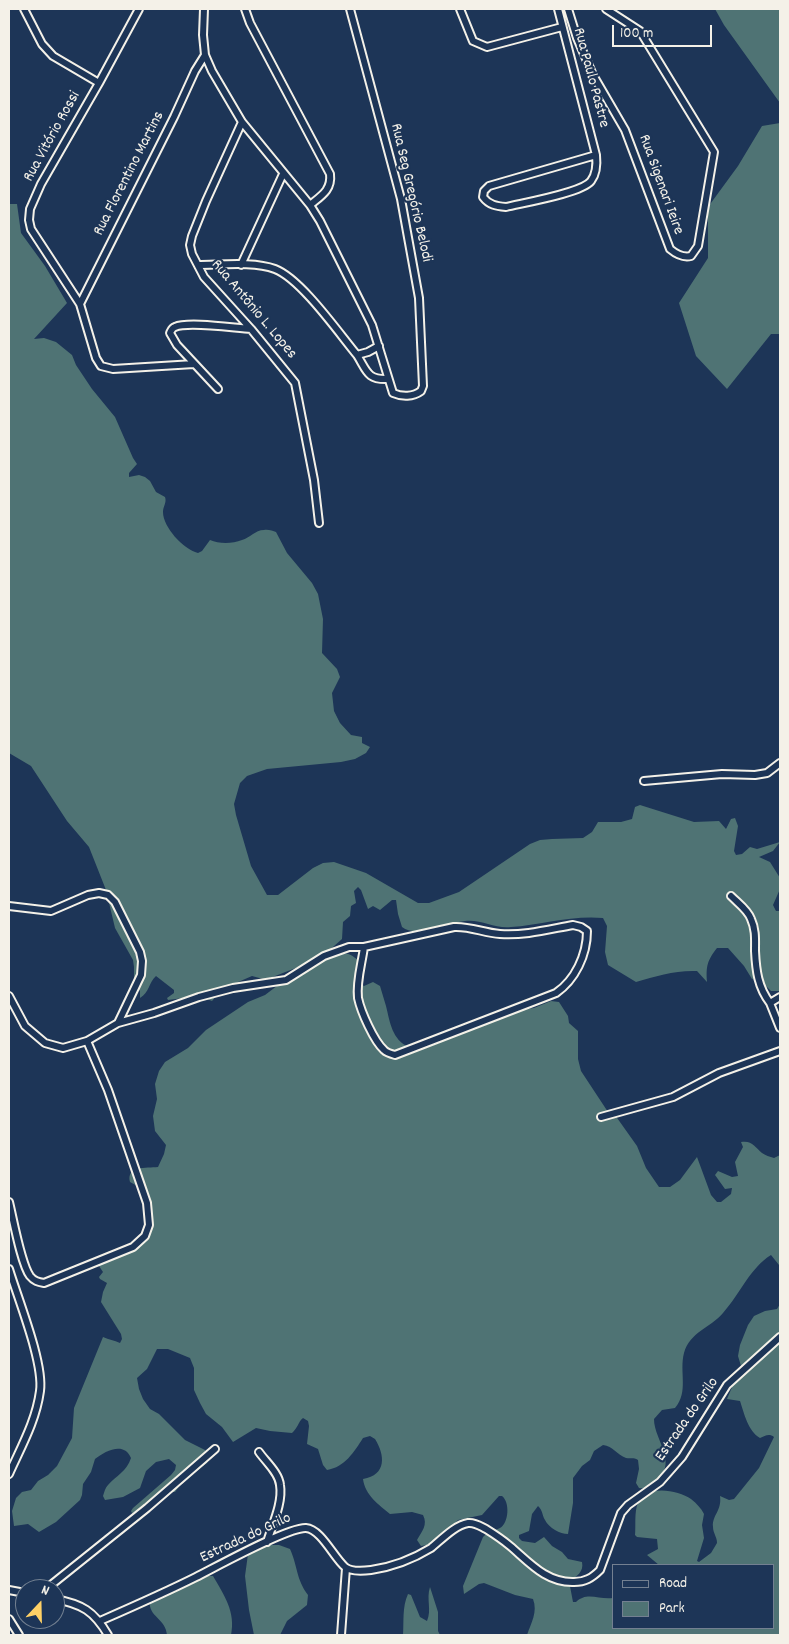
<!DOCTYPE html>
<meta charset="utf-8">
<style>
body{margin:0}
#map{position:relative;width:789px;height:1644px;overflow:hidden;background:#1d3557;font-family:Dekko,sans-serif}
canvas{display:block}
.frame{position:absolute;inset:0;border:10px solid #f4f1e8;pointer-events:none}
.legend{position:absolute;left:612px;top:1564px;width:162px;height:65px;box-sizing:border-box;background:#1d3557;border:1px solid #738091;margin:0;padding:6px 9px;list-style:none;font-size:15px;color:#f4f1e8}
.legend li{display:flex;align-items:center;gap:10px;height:25px}
.legend b{width:25px;border:1px solid #738091}
.north{position:absolute;left:15px;top:1579px;width:50px;height:50px;box-sizing:border-box;background:#1d3557;border:1px solid #738091;border-radius:50%;rotate:21deg;font-size:14px;font-weight:700;line-height:20px;text-align:center;color:#f4f1e8}
.north::after{content:'';display:block;margin:auto;width:18px;height:22px;background:#ffd166;clip-path:polygon(50% 0,100% 100%,50% 72%,0 100%)}
.scale{position:absolute;left:612px;top:25px;width:100px;height:22px;box-sizing:border-box;border:2px solid #f4f1e8;border-top:0;padding-left:6px;font-size:15px;line-height:18px;white-space:nowrap;color:#f4f1e8;-webkit-text-stroke:4px #1d3557;paint-order:stroke}
</style>
<div id="map">
<canvas width="789" height="1644"></canvas>
<div class="frame"></div>
<ul class="legend">
<li><b style="height:6px;background:#1d3557"></b>Road</li>
<li><b style="height:14px;background:#4f7374"></b>Park</li>
</ul>
<div class="north">N</div>
<div class="scale">100 m</div>
</div>
<script>
const g = document.querySelector('canvas').getContext('2d');
g.lineJoin = 'round';
function fill(path, color) {
  g.fillStyle = color;
  g.fill(path, 'evenodd');
}
function trace(path, color, width, dash) {
  g.strokeStyle = color;
  g.lineWidth = width;
  g.lineCap = dash ? 'butt' : 'round';
  g.setLineDash(dash || []);
  g.stroke(path);
}
function label(font, color, halo, rows, align = 'center') {
  g.font = font + ' Dekko,sans-serif';
  g.lineWidth = 4.5;
  g.setLineDash([]);
  g.textBaseline = 'middle';
  g.strokeStyle = halo;
  g.fillStyle = color;
  for (const [text, x, y, turn = 0] of rows) {
    g.save();
    g.translate(x, y);
    g.rotate((+turn || 0) * Math.PI / 180);
    g.textAlign = isNaN(turn) ? turn : align;
    if (halo) g.strokeText(text, 0, 0);
    g.fillText(text, 0, 0);
    g.restore();
  }
}
const green = new Path2D(`
 M 715,9 L 780,9 L 780,103 L 724,25 Z
 M 780,123 L 780,334 L 771,334 L 727,389 L 696,356 L 679,303 L 708,258 L 708,207 L 738,166 L 762,126 Z
 M 9,204 L 17,204 L 21,233 L 45,266 L 67,303 L 34,339 L 44,338 L 56,342 L 72,355 L 76,365 L 92,389 L 115,417 L 133,458 L 137,464 L 129,473 L 129,477 L 139,475 L 145,477 L 150,481 L 156,492 L 165,497 C 167,503 163,506 163,512 C 163,527 183,549 198,553 L 202,551 L 210,540 C 219,544 232,544 242,540 C 250,538 255,530 264,530 C 268,529 273,531 276,532 L 287,553 L 312,583 L 318,594 L 323,619 L 322,653 L 337,669 L 340,677 L 332,693 L 334,711 L 340,723 L 351,735 L 362,737 L 362,743 L 370,747 L 366,753 L 355,759 L 341,762 L 267,769 L 247,776 L 240,783 L 234,804 L 236,815 L 251,866 L 267,895 L 278,895 L 313,868 L 323,863 L 334,862 L 366,873 L 418,903 L 429,903 L 459,892 L 530,844 L 540,840 L 552,839 L 583,838 L 592,832 L 598,822 L 621,822 L 632,819 L 635,807 L 640,805 L 694,822 L 719,821 L 726,829 L 731,819 L 735,818 L 738,826 L 734,851 L 736,855 L 742,854 L 750,847 L 757,849 L 780,842 L 773,851 L 759,857 L 770,862 L 780,878 L 780,889 L 773,905 L 776,911 L 780,911 L 779,991 L 771,991 L 757,977 L 752,979 L 744,966 L 728,948 L 717,948 C 707,961 706,966 707,982 L 697,971 C 676,970 656,976 636,982 L 608,965 L 605,952 L 607,926 L 603,918 C 572,915 541,925 511,927 C 495,929 481,919 465,921 C 448,922 417,939 402,927 L 398,914 L 396,900 L 392,900 L 380,910 L 373,906 L 368,909 L 361,890 L 358,887 L 354,891 L 356,903 L 351,906 L 350,916 L 343,922 L 342,939 L 324,955 C 341,957 344,947 359,961 L 361,984 L 364,986 L 373,982 L 380,986 C 382,993 384,999 386,1006 C 390,1022 392,1040 409,1047 L 517,1010 L 534,1008 L 551,1001 L 559,1002 L 568,1016 L 569,1023 L 578,1031 L 578,1059 L 581,1071 L 608,1112 L 615,1115 L 637,1146 L 646,1168 L 659,1187 L 670,1187 L 680,1180 L 697,1157 L 711,1195 L 717,1202 L 721,1202 L 731,1194 L 732,1188 L 725,1189 L 715,1175 L 718,1171 L 732,1177 L 738,1176 L 735,1162 L 743,1147 L 741,1142 C 752,1140 755,1147 762,1153 C 765,1155 770,1157 774,1158 L 780,1155 L 780,1274 L 779,1265 L 771,1255 C 750,1268 740,1294 723,1313 C 710,1328 690,1332 684,1353 C 679,1372 689,1392 675,1408 L 662,1410 L 654,1419 C 654,1441 681,1464 653,1483 C 648,1486 645,1489 639,1488 L 636,1483 L 639,1469 L 638,1460 C 633,1457 631,1459 626,1458 C 617,1455 613,1446 603,1445 L 594,1451 L 590,1460 L 582,1466 L 573,1478 L 573,1503 L 568,1534 C 560,1534 549,1528 545,1520 C 542,1515 543,1511 538,1506 L 532,1514 L 529,1531 L 519,1535 L 519,1538 L 522,1541 L 535,1543 L 544,1537 L 552,1546 L 562,1552 L 568,1559 L 582,1562 C 584,1572 577,1576 569,1581 L 573,1602 L 576,1602 C 587,1591 599,1600 613,1598 L 613,1628 L 773,1628 L 773,1565 L 659,1565 L 647,1555 L 658,1549 L 657,1539 L 637,1537 L 635,1535 C 636,1526 634,1512 638,1503 C 646,1484 678,1490 691,1499 C 697,1504 701,1508 704,1514 L 702,1525 L 704,1538 L 697,1561 L 699,1562 L 711,1553 L 717,1543 C 717,1537 713,1533 713,1527 C 712,1515 722,1511 720,1496 L 729,1500 L 734,1499 L 759,1468 L 774,1437 C 769,1433 765,1436 760,1438 C 748,1431 744,1413 740,1401 L 727,1399 L 741,1366 L 738,1356 L 740,1345 L 748,1325 L 754,1316 L 765,1311 L 777,1309 L 780,1304 L 780,1635 L 527,1635 C 531,1623 538,1612 533,1599 L 515,1595 L 484,1583 L 479,1584 L 464,1594 L 463,1586 L 483,1537 C 488,1532 494,1531 500,1528 C 509,1523 510,1502 502,1496 L 499,1496 L 482,1515 L 458,1520 L 440,1539 L 427,1545 L 421,1546 L 417,1540 C 422,1531 428,1525 423,1515 L 412,1512 L 390,1514 C 379,1505 365,1495 363,1479 C 387,1475 385,1455 375,1439 L 370,1436 L 363,1438 C 354,1452 345,1467 327,1470 L 323,1465 L 318,1449 L 307,1444 L 309,1426 L 308,1421 L 303,1418 C 298,1422 298,1428 292,1433 L 270,1431 L 256,1428 L 233,1442 L 222,1427 L 206,1414 L 200,1403 L 194,1390 L 194,1368 L 190,1358 L 168,1349 L 157,1349 L 147,1369 L 137,1378 L 139,1389 L 143,1399 L 150,1409 L 159,1414 L 185,1440 L 205,1450 L 210,1457 L 207,1463 L 183,1481 L 175,1492 L 172,1492 L 168,1488 C 154,1493 147,1508 132,1513 L 131,1511 L 133,1508 L 171,1475 L 175,1470 L 176,1465 L 169,1459 L 156,1462 L 146,1471 L 140,1488 L 123,1497 L 105,1500 L 103,1496 C 104,1493 105,1488 108,1485 C 116,1476 127,1471 131,1458 C 124,1441 105,1451 95,1459 L 91,1472 L 83,1484 L 82,1495 L 80,1500 L 56,1522 L 39,1532 L 28,1524 L 14,1526 L 12,1511 L 16,1498 L 22,1492 L 31,1490 L 38,1481 L 48,1475 L 57,1466 L 72,1438 L 74,1408 L 103,1337 C 109,1340 114,1340 120,1343 L 122,1339 L 121,1334 L 101,1302 L 103,1292 L 107,1283 L 100,1279 L 99,1277 L 103,1272 L 99,1266 L 109,1255 L 142,1237 L 151,1214 L 139,1187 L 130,1182 C 126,1166 146,1168 158,1167 L 164,1154 L 166,1145 L 155,1131 L 153,1116 L 157,1099 L 155,1084 L 159,1071 L 165,1062 L 188,1048 L 206,1030 L 248,1002 L 265,995 L 306,964 L 270,978 L 263,979 L 252,976 L 222,989 L 212,1001 L 199,996 L 168,1000 L 167,998 L 174,993 L 174,990 L 156,976 C 149,982 149,993 140,998 L 140,991 L 134,984 L 134,967 L 133,960 L 115,928 L 106,890 L 89,847 L 67,821 L 31,766 L 9,753 Z
 M 268,1545 L 279,1545 L 290,1549 C 298,1567 296,1579 308,1595 L 307,1605 L 287,1621 L 280,1635 L 254,1635 L 249,1610 L 245,1576 L 248,1554 L 257,1547 Z
 M 204,1576 L 213,1576 C 224,1595 236,1612 231,1635 L 167,1635 C 166,1619 148,1616 150,1602 Z
 M 430,1587 L 438,1612 L 438,1631 L 440,1635 L 403,1635 C 404,1622 402,1607 408,1594 L 411,1595 L 420,1617 L 427,1621 C 432,1610 426,1599 430,1587 Z`);
const minor = new Path2D(`
 M 24,9 L 42,44 L 53,56 L 99,83
 M 139,9 L 99,83 L 41,184 L 30,209 L 29,220 L 31,229 L 80,304 L 96,358 L 101,366 L 113,369 L 194,364
 M 204,9 L 203,35 L 205,55 L 212,71 L 242,122 L 310,205 L 320,221 L 372,325 L 393,393 C 402,397 413,397 421,391 L 423,386 L 419,298 L 401,199 L 350,9
 M 245,9 L 250,23 L 330,174 C 332,190 321,196 310,205
 M 460,9 L 473,41 L 487,47 L 562,27
 M 558,9 L 596,155 C 597,164 597,173 591,181 C 582,193 522,203 506,207 C 496,206 489,205 483,197 L 484,191 L 489,186 L 596,155
 M 568,9 L 577,38 L 593,75 L 625,130 L 670,249 C 676,254 683,258 691,256 L 698,246 L 714,152 L 640,31 L 606,9
 M 242,122 L 206,201 L 192,236 L 190,245 L 192,254 L 204,277 L 251,329 L 295,383 L 314,480 L 319,523
 M 198,265 C 220,265 254,261 275,269 C 301,279 338,332 357,355 L 368,352 L 379,346
 M 241,265 L 283,174
 M 80,304 L 174,117 L 195,71 L 205,55
 M 357,355 C 367,371 367,380 388,379
 M 218,389 L 177,345 L 170,333 C 172,329 172,328 175,327 C 188,321 234,328 251,329
 M 644,781 L 722,774 L 755,775 L 767,773 L 780,763
 M 731,896 C 738,903 748,910 751,919 C 756,930 755,940 755,951 C 756,971 758,987 770,1003
 M 9,906 L 51,911 L 88,895 L 99,893 L 108,895 L 115,902 L 140,952 L 142,961 L 141,975 L 118,1023
 M 9,996 L 25,1026 L 45,1043 L 63,1048 L 87,1041 L 118,1023 L 154,1013 L 199,997 L 233,988 L 286,980 L 324,956 L 349,947 L 364,947 L 454,927 C 470,926 484,933 500,934 C 524,936 550,929 573,925 L 581,927 L 587,931 C 587,955 575,980 556,993 L 395,1055 C 391,1054 387,1053 384,1050 C 374,1041 361,1012 358,998 C 356,981 362,963 364,947
 M 780,997 L 770,1003 L 780,1028
 M 601,1117 L 673,1097 L 719,1073 L 780,1051
 M 9,1202 C 13,1218 21,1264 30,1276 C 34,1281 38,1282 44,1283 L 133,1247 L 145,1236 L 149,1225 L 147,1203 L 108,1090 L 87,1041
 M 9,1269 C 18,1299 44,1363 40,1391 C 36,1421 21,1447 9,1474
 M 259,1452 C 266,1462 279,1473 280,1485 C 283,1503 272,1525 267,1542
 M 46,1589 L 147,1508 L 215,1449
 M 9,1590 L 25,1593
 M 55,1599 C 82,1604 94,1611 108,1635
 M 9,1619 L 19,1635
 M 100,1621 C 132,1607 164,1593 196,1577 C 216,1567 288,1527 306,1528 C 321,1529 334,1558 345,1567 C 351,1572 363,1571 371,1570 C 392,1567 413,1559 431,1548 C 441,1540 455,1525 468,1523 C 475,1522 480,1526 486,1529 C 494,1534 503,1540 510,1546 C 529,1562 546,1583 574,1582 C 585,1582 592,1578 600,1570 L 621,1513 L 628,1505 L 660,1482 L 682,1457 L 727,1385 L 780,1337
 M 341,1635 L 346,1568`);
const streetNames = [
 ["Rua Paulo Pastre",590,78,75],
 ["Rua Vitório Rossi",53,137,-61],
 ["Rua Florentino Martins",130,174,-63],
 ["Rua Sigenari Ieire",660,185,70],
 ["Rua Seg Gregório Belodi",410,193,77],
 ["Rua Antônio L. Lopes",253,310,50],
 ["Estrada do Grilo",688,1420,-55],
 ["Estrada do Grilo",246,1539,-25]
];
fill(green, '#4f7374');
trace(minor, '#f4f1e8', 10);
trace(minor, '#1d3557', 6);
label('16px', '#f4f1e8', '#1d3557', streetNames);
</script>
